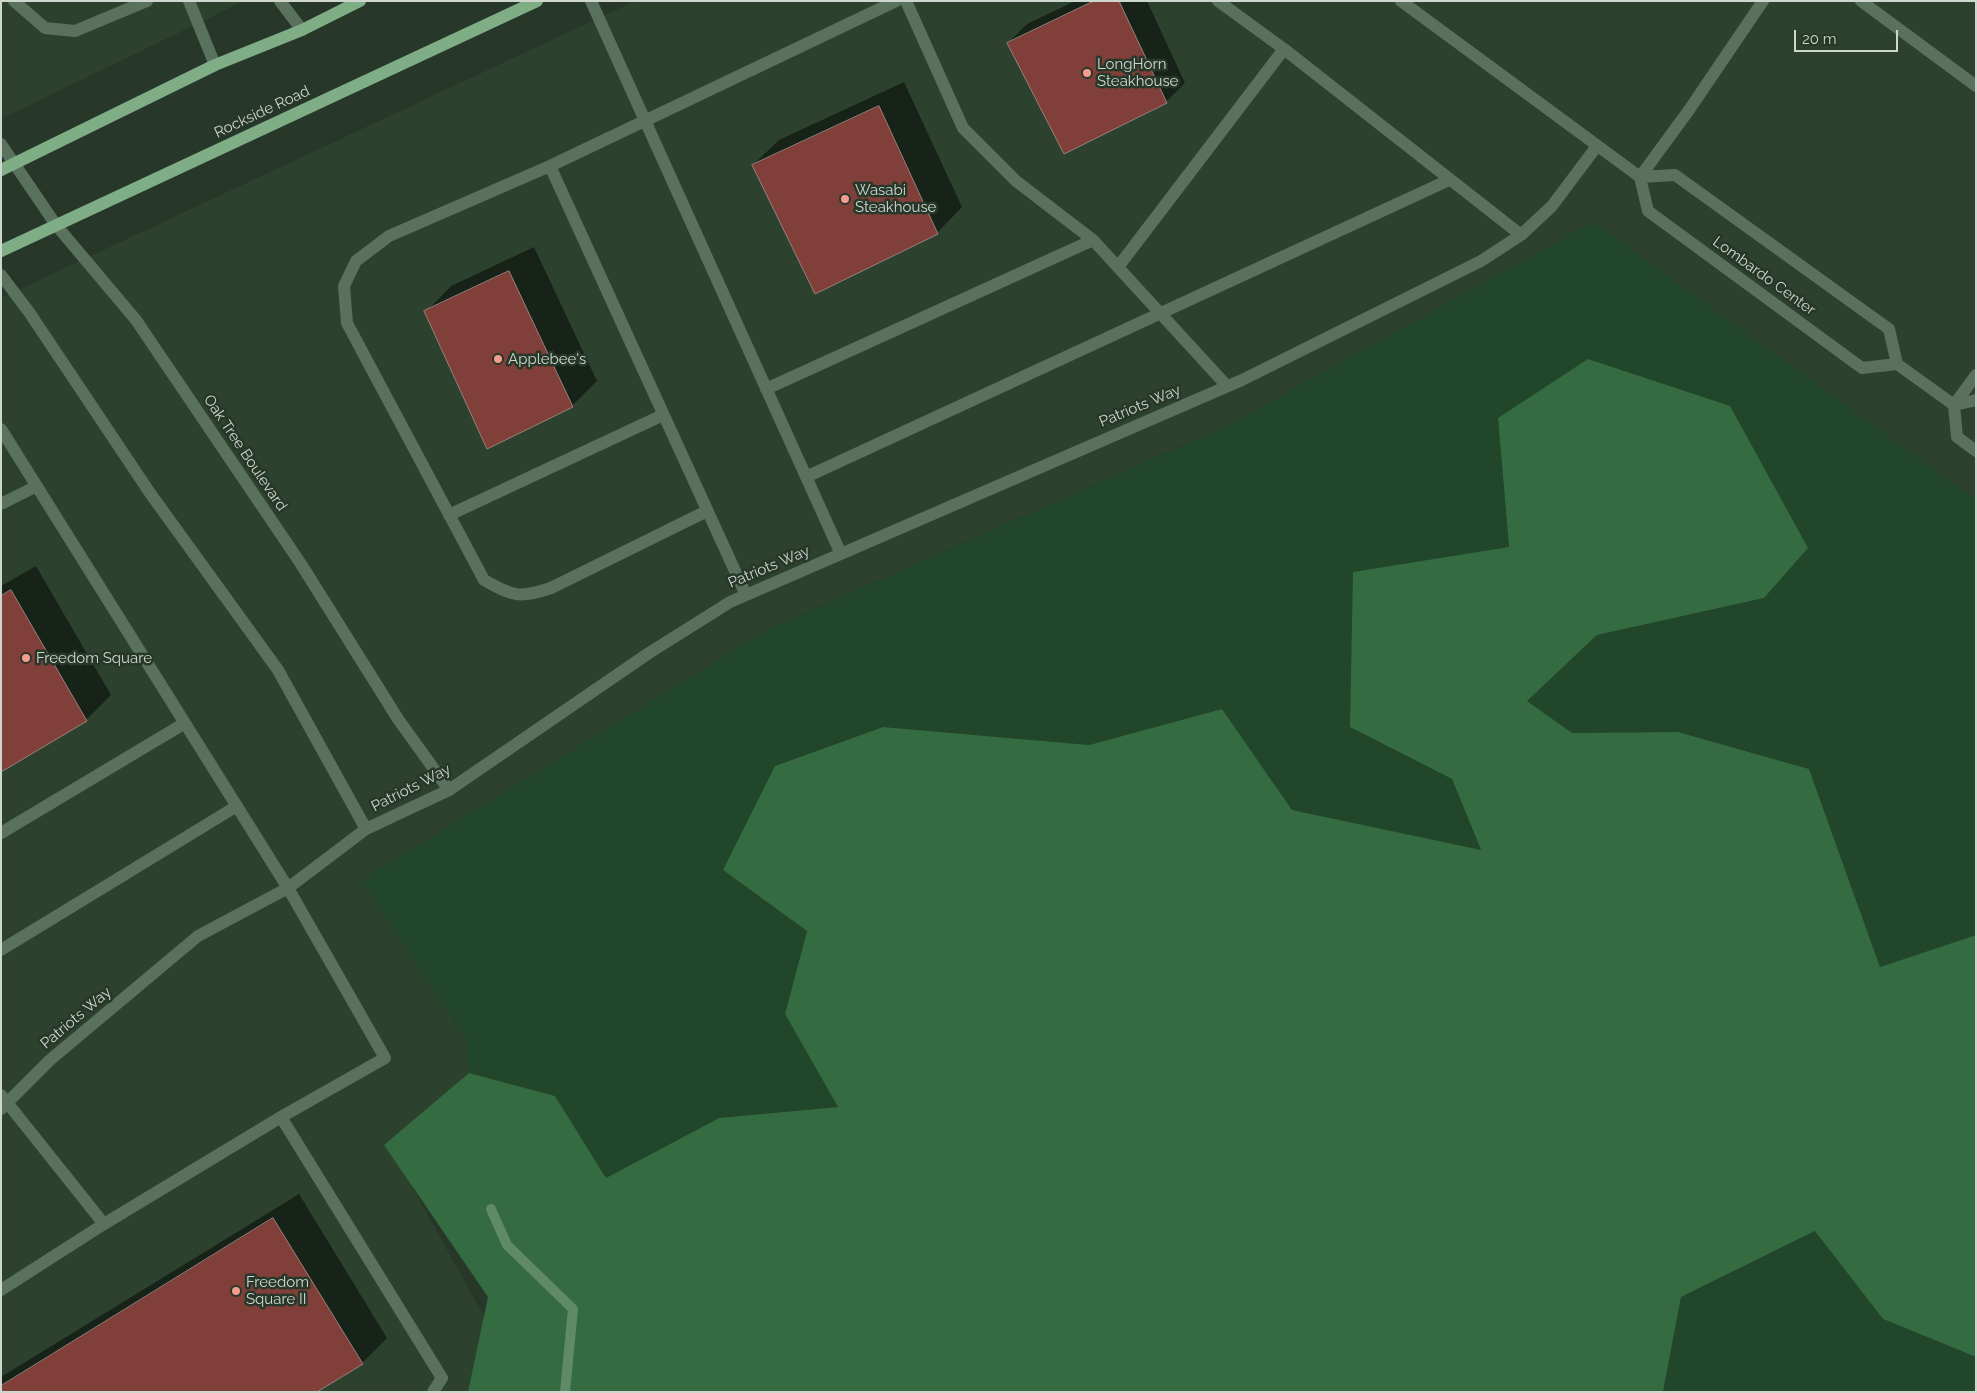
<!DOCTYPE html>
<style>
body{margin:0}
#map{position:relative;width:1977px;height:1393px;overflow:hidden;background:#273729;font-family:Raleway,sans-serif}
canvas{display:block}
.frame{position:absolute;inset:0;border:2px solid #cdd7ce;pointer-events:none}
.scale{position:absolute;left:1794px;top:30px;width:104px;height:22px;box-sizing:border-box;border:2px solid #cdd7ce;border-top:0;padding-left:6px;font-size:15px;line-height:18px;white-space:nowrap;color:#cdd7ce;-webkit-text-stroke:4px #273729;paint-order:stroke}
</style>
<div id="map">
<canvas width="1977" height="1393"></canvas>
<div class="frame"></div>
<div class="scale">20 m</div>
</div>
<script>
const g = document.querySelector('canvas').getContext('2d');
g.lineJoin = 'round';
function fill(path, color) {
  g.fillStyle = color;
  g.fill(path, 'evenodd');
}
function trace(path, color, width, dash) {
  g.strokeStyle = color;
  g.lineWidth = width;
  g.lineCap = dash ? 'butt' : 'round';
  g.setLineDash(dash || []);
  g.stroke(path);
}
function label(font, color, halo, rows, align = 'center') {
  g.font = font + ' Raleway,sans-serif';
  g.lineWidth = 5;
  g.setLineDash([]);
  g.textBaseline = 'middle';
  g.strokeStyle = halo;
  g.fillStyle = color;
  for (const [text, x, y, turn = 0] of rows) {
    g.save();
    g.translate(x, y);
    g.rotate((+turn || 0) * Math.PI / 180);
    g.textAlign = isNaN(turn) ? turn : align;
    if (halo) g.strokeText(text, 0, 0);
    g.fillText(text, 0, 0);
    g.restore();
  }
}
const built = new Path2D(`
 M 1,1 L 244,1 L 1,119 Z
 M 635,1 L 1976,1 L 1976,500 L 1593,223 L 1229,425 L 767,630 L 363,880 L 494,1084 L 400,1165 L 523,1386 L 521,1392 L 1,1392 L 1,298 Z`);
const green = new Path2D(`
 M 1593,222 L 1976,500 L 1976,935 L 1880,967 L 1809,769 L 1678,732 L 1571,733 L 1527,701 L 1597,635 L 1764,598 L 1498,418 L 1509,547 L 1350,727 L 1452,779 L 1481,851 L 1292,810 L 1222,709 L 1089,745 L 883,727 L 775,766 L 723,870 L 807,931 L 785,1014 L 838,1107 L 719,1118 L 606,1178 L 555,1096 L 469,1073 L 468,1043 L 362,880 L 767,630 L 1229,425 Z
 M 1816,1231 L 1883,1319 L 1976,1357 L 1976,1392 L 1663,1392 L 1681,1297 Z`);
const forest = new Path2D(`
 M 1588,359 L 1730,406 L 1808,548 L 1764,598 L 1597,635 L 1527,701 L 1572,733 L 1678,732 L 1809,769 L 1880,967 L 1976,935 L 1976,1357 L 1883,1319 L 1815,1231 L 1681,1297 L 1663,1392 L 468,1392 L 488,1297 L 384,1145 L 469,1073 L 555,1096 L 606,1178 L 719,1118 L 838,1107 L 785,1014 L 807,931 L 723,870 L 775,766 L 883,727 L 1089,745 L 1222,709 L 1292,810 L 1481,850 L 1452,779 L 1350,727 L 1353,572 L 1509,547 L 1498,418 Z`);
const shadow = new Path2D(`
 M 1075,1 L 1147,1 L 1185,83 L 1166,102 L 1008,43 L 1027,24 Z
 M 904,82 L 962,207 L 937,233 L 753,165 L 779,140 Z
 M 534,247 L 597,381 L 572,406 L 426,312 L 451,286 Z
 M 36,566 L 111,695 L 86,720 L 1,770 L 1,586 Z
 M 299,1194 L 387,1338 L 362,1363 L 1,1392 L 1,1377 Z`);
const stream = new Path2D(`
 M 491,1209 L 507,1245 L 573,1309 L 565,1392`);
const building = new Path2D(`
 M 1094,1 L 1119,1 L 1167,103 L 1064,154 L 1007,43 Z
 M 879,106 L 938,234 L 815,294 L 752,165 Z
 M 509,271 L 573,407 L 487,449 L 424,311 Z
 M 11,590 L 87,721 L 1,772 L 1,596 Z
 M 273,1218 L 363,1364 L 317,1392 L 1,1392 L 1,1386 Z`);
const minor = new Path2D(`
 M 14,1 L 45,28 L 75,31 L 147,1
 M 189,1 L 215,65
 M 280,1 L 302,30
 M 591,1 L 841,554
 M 906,1 L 963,128 L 1016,181 L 1093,240
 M 1218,1 L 1284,49 L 1521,235
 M 1401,1 L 1640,177 L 1675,175 L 1889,329 L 1897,364 L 1954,405 L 1957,437 L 1976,451
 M 1861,1 L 1976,86
 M 1,144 L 56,225 L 136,320 L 301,564 L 398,719 L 449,790
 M 550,166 L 389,236 L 356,261 L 344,286 L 347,323 L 484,580 C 513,596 519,599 551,588 L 707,511
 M 1640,177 L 1648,211 L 1862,368 L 1897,364
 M 1640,177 L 1689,110 L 1763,1
 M 1118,267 L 1284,49
 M 1,275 L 29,312 L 150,493 L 278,670 L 366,829
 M 766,389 L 1093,240 L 1227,386
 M 1954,405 L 1976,375
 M 1954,405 L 1976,400
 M 1,429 L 288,888 L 385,1058 L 281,1117 L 442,1378 L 433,1392
 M 806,477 L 1449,180
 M 1,504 L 37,486
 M 449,515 L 663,415
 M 746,595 L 550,166 L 896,1
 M 1,833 L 185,723
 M 1,950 L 237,806
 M 1,1095 L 104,1224 L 1,1290
 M 1,1109 L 50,1060 L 198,936 L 288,888 L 366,829 L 449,790 L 649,653 L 730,602 L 1242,380 L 1481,261 L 1521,235 L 1552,206 L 1597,146
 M 104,1224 L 281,1117`);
const major = new Path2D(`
 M 1,170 L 215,65 L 302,30 L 360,1
 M 1,251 L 537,1`);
const markers = [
 [1087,73,5,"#f59c90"],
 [845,199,5,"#f59c90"],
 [498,359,5,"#f59c90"],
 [26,658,5,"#f59c90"],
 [236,1291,5,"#f59c90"]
];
const poiNames = [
 ["LongHorn",1097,64],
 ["Steakhouse",1097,81],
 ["Wasabi",855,190],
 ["Steakhouse",855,207],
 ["Applebee's",508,359],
 ["Freedom Square",36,658],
 ["Freedom",246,1282],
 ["Square II",246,1299]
];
const streetNames = [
 ["Rockside Road",262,112,-25],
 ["Lombardo Center",1764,276,36],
 ["Patriots Way",1140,406,-23],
 ["Oak Tree Boulevard",245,453,56],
 ["Patriots Way",769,567,-23],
 ["Patriots Way",411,788,-27],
 ["Patriots Way",76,1018,-40]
];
fill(built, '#2c422f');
fill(green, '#214629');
fill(forest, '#356b40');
fill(shadow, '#0007');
trace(stream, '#608968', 10);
fill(building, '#804039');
trace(building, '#99807c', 1);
trace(minor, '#5a715d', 12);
trace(major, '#7fae86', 12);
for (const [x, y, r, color] of markers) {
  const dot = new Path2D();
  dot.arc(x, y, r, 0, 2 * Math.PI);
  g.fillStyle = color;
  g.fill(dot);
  trace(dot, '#273729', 2);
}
label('15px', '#cdd7ce', '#273729', poiNames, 'left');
label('15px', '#cdd7ce', '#273729', streetNames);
</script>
